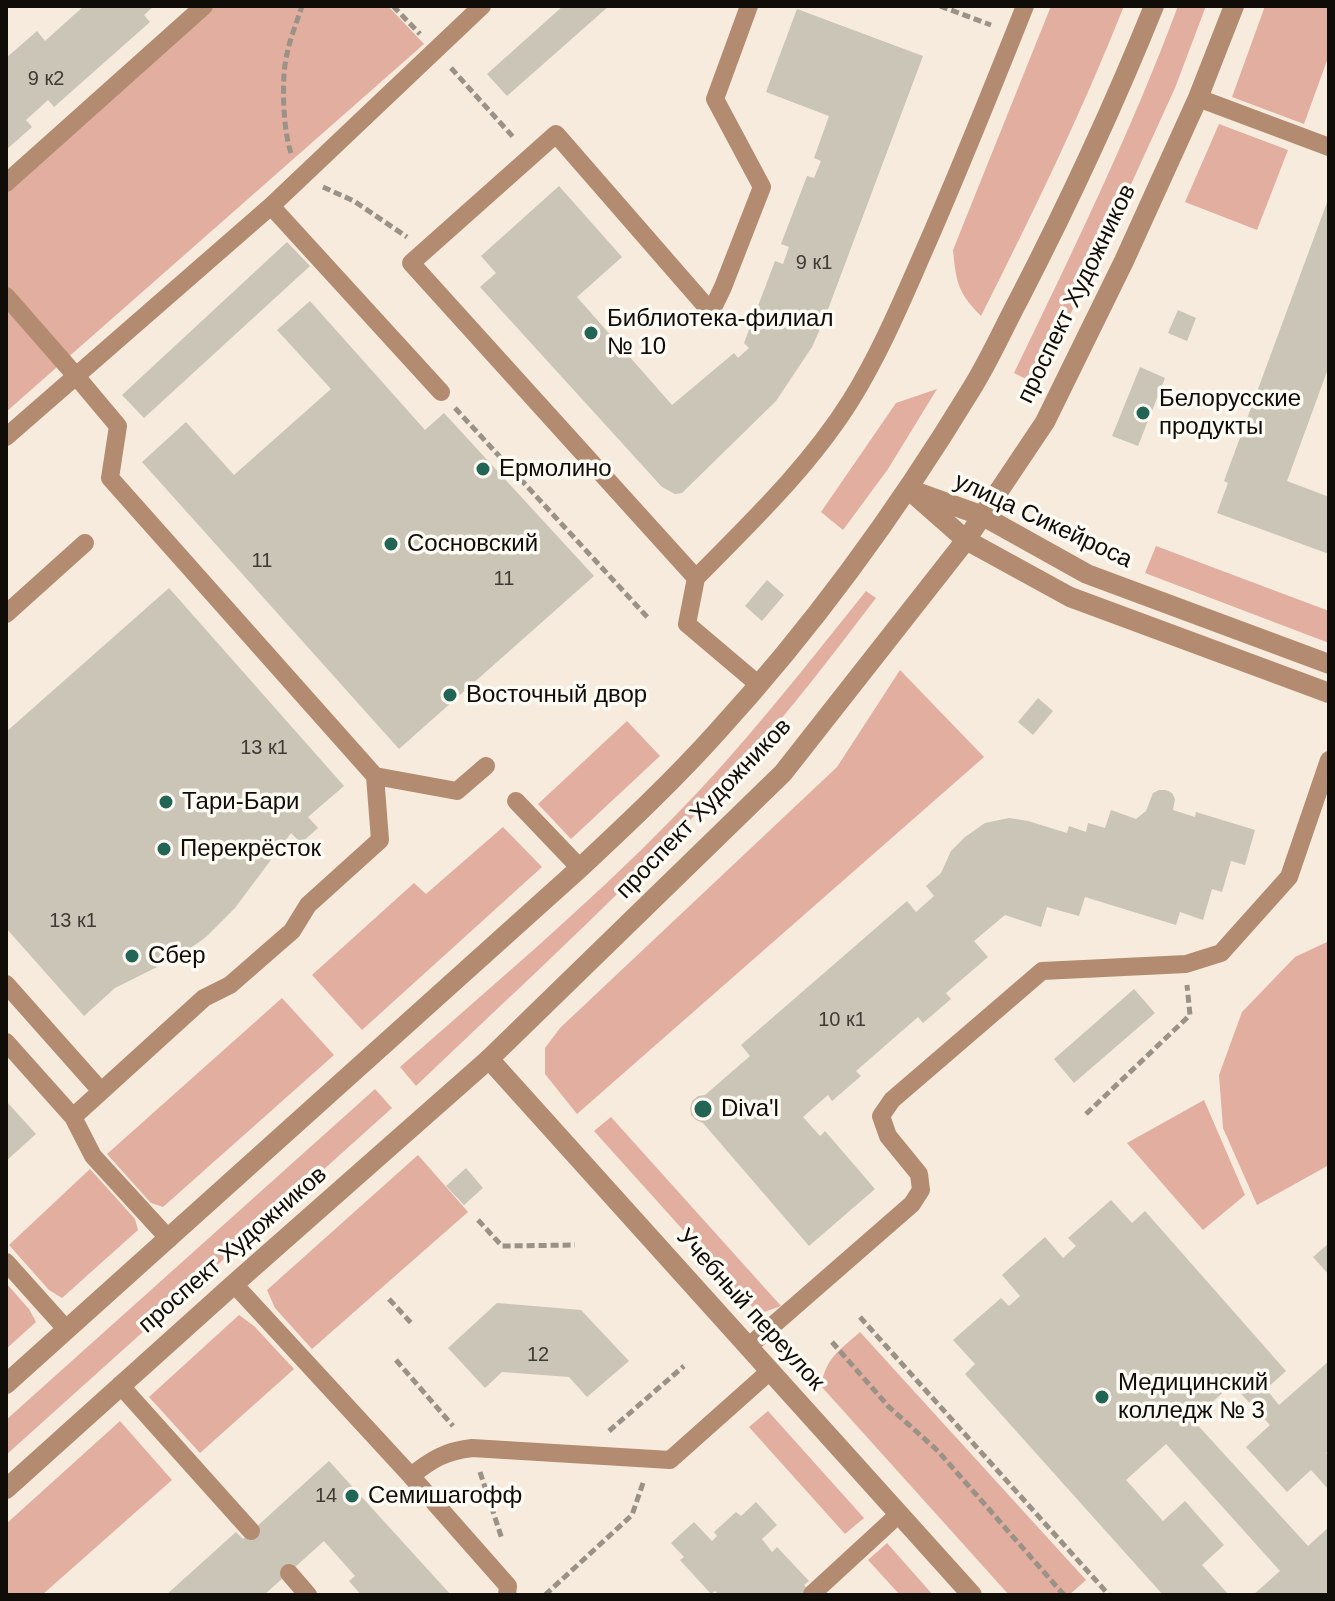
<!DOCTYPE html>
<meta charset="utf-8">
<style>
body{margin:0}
#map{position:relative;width:1335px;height:1601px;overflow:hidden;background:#f6ebdd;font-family:Arial,sans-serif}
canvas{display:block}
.frame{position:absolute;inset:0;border:8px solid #100c08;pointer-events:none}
</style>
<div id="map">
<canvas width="1335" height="1601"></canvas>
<div class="frame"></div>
</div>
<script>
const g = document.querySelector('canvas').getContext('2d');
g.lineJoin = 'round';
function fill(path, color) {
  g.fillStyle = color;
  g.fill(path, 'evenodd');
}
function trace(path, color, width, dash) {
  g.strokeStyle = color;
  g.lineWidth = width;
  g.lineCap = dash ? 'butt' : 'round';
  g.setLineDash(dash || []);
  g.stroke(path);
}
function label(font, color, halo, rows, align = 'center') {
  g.font = font + ' Arial,sans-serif';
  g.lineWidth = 7;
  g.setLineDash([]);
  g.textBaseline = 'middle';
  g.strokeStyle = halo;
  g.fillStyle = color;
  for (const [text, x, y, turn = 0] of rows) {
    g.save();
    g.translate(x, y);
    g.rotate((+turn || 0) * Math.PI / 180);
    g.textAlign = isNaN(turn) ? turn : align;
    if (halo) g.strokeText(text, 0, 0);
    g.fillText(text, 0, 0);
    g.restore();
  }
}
const green = new Path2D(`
 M 212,6 L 388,6 L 424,44 L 6,412 L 6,192 Z
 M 1051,6 L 1124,6 C 1082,112 1032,215 981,316 C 958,293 956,282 953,250 Z
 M 1178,6 L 1206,6 L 1175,88 L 1091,272 L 1036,384 L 1014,373 C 1072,253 1131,132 1178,6 Z
 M 1265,6 L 1329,6 L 1329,55 L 1304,124 L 1232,97 Z
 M 1219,124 L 1288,150 L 1257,230 L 1185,202 Z
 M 937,389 L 888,469 L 843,530 L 821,512 L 896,403 Z
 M 1156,546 L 1329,611 L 1329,643 L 1145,573 Z
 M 866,591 L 876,598 C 834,653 792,708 746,760 C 643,875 528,979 416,1086 L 400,1067 C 492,986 587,906 673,818 C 743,747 804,668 866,591 Z
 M 900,670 L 984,757 L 577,1114 L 545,1074 L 545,1048 L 560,1028 L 837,767 Z
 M 627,721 L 660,756 L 571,839 L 538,804 Z
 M 503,827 L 542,867 L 362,1030 L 312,975 L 414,883 L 426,894 Z
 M 1329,941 L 1329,1165 L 1257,1205 L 1223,1128 L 1219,1075 L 1242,1012 L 1295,957 Z
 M 282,998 L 334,1055 L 163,1207 L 151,1203 L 107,1154 Z
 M 375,1089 L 392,1108 L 6,1455 L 6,1420 Z
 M 1204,1100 L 1245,1195 L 1203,1230 L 1127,1143 Z
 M 611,1117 L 781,1306 L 764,1312 L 755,1310 L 594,1131 Z
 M 418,1155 L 468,1212 L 312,1349 L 275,1308 L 267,1290 Z
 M 90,1169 L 135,1219 L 138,1230 L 62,1298 L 49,1290 L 9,1245 Z
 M 6,1283 L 29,1309 L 36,1322 L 6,1349 Z
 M 239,1315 L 254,1326 L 294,1369 L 200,1453 L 149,1397 Z
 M 860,1332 L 1086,1580 L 1069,1595 L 1009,1595 L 821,1386 C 827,1356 839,1351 860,1332 Z
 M 768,1411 L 864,1518 L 845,1534 L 749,1427 Z
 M 120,1421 L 172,1480 L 42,1595 L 6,1595 L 6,1524 Z
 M 887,1543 L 933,1595 L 900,1595 L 868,1560 Z`);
const building = new Path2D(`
 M 84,6 L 154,6 L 144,15 L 150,22 L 54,107 L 48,100 L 26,120 L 32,127 L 6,150 L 6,58 L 37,31 L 45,41 Z
 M 563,6 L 609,6 L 507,96 L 487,74 Z
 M 797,9 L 923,56 L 824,320 L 812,347 L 776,401 L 682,493 L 675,494 L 662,487 L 480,287 L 496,273 L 481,256 L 559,186 L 622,257 L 577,297 L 672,405 L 734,353 L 738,358 L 749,348 L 744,343 L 775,261 L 783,264 L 789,247 L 781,244 L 807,176 L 814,178 L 821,161 L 814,158 L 829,116 L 766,92 Z
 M 1329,197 L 1329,366 L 1287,481 L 1329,497 L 1329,554 L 1217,513 L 1228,483 L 1224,481 Z
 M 287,242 L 310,266 L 144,418 L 122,395 Z
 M 310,301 L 425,430 L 444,413 L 594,576 L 399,749 L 142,462 L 186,422 L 234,475 L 331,389 L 277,330 Z
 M 1178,310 L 1196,318 L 1187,341 L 1168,333 Z
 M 1140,367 L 1165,378 L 1138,446 L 1112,436 Z
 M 767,580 L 784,595 L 762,621 L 745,606 Z
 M 169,588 L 344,786 L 308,817 L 318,828 L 301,843 L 291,833 L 235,908 L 206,937 L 181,955 L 115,988 L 84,1016 L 6,928 L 6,732 Z
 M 1038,698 L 1053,711 L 1033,735 L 1018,722 Z
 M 1159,790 L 1166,790 L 1172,793 L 1175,799 L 1173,810 L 1195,817 L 1196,812 L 1255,830 L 1245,865 L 1231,861 L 1222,892 L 1212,889 L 1203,920 L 1180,912 L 1176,925 L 1085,897 L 1079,916 L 1047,907 L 1041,927 L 1005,915 L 974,941 L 988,957 L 946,993 L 951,999 L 923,1023 L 918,1017 L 856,1071 L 861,1076 L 832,1101 L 828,1095 L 803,1117 L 820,1136 L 825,1131 L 875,1189 L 809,1246 L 703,1123 L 696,1120 L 691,1115 L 690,1108 L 692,1101 L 698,1096 L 705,1095 L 750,1056 L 741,1045 L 907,901 L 916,912 L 934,896 L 926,886 L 941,873 L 951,851 L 965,837 L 985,823 L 1009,818 L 1028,821 L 1067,833 L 1069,826 L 1086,832 L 1088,823 L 1105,828 L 1111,810 L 1136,819 L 1146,811 L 1153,793 Z
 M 1134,989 L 1155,1013 L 1074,1083 L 1054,1059 Z
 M 6,1101 L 36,1134 L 6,1161 Z
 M 466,1168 L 483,1188 L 464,1205 L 446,1186 Z
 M 1111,1200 L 1132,1223 L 1145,1211 L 1286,1371 L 1266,1389 L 1279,1405 L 1329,1361 L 1329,1450 L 1326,1453 L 1329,1457 L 1329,1490 L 1311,1470 L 1287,1492 L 1246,1447 L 1270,1425 L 1232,1384 L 1193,1420 L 1308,1546 L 1329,1527 L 1329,1595 L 1253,1595 L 1280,1571 L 1166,1444 L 1126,1480 L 1163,1521 L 1185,1501 L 1224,1545 L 1202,1565 L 1229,1595 L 1163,1595 L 965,1374 L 975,1364 L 953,1340 L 1001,1298 L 1009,1306 L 1020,1296 L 1002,1275 L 1045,1237 L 1063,1258 L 1076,1246 L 1068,1238 Z
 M 1329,1243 L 1329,1275 L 1313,1257 Z
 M 497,1303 L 581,1310 L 629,1361 L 587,1397 L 569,1377 L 502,1372 L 485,1388 L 448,1348 Z
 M 329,1461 L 451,1595 L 361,1595 L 349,1581 L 355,1576 L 324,1541 L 264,1595 L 166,1595 L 236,1532 L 243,1539 Z
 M 756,1502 L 777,1525 L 762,1539 L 772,1552 L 777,1547 L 809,1581 L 804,1585 L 813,1595 L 719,1595 L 715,1591 L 711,1594 L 680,1560 L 684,1557 L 671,1543 L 694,1522 L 712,1541 L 717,1536 L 714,1532 L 736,1512 L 741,1516 Z`);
const path = new Path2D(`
 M 393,6 L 420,34
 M 940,6 L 991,25
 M 451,68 L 514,138
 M 291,153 C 283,131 281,77 287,54 C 290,38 297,22 302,6
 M 323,187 L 354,201 L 407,237
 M 455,408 L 649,619
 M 1086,1114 L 1190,1015 L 1187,985
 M 478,1220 L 502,1246 L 575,1245
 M 389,1299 L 413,1325
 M 860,1317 L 1109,1595
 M 832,1342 L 889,1407 L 938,1451 L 1064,1595
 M 396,1360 L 453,1426
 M 609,1431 L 684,1366
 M 480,1472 L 502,1539
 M 545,1595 L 632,1515 L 643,1483`);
const service = new Path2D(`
 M 749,6 L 715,99 L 762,187 L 723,287 L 711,312 L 556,134 L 411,263 L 696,578 L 687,624 L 759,685
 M 1198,98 L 1329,147
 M 6,183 L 204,6
 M 271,206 L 482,6
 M 6,296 L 76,376 L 6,437
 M 441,392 L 271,206 L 76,376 L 118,426 L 110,478 L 375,776 L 457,791 L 486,766
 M 696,578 C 751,522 809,467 851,400 C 880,353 901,303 923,253 C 959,171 992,89 1025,6
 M 6,614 L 85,543
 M 516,801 L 580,868
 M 6,984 L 101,1091
 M 6,1042 L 73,1117 L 93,1156 L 169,1239
 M 73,1117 L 204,998 L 230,985 L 269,951 L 292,931 L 308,905 L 380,840 L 375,776
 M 6,1262 L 67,1330
 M 234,1284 L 411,1476 C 432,1459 446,1451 472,1448 L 670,1460 L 770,1371
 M 748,1347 L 912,1204 L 921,1190 L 919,1174 L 888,1136 L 881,1116 L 892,1100 L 1042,971 L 1186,964 L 1221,953 L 1289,877 L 1329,760
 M 120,1385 L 251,1531
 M 411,1476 L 508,1586 L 507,1595
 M 289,1573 L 308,1595
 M 812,1594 L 899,1514`);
const minor = new Path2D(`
 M 489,1059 L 972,1595`);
const tertiary = new Path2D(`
 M 908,489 L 966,540 L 1070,597 L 1329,693
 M 919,493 L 983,516 L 1087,574 L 1329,664
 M 6,1384 L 580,868 C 627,824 674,780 717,732 C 813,627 898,510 972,388 C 990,359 1004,327 1020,297 C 1069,202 1114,105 1154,6
 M 6,1489 L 234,1284 L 489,1059 L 783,773 L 966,540 L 1045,422 L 1124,261 L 1198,98 L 1234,6`);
const markers = [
 [591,333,8,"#236554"],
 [1143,413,8,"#236554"],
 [483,469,8,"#236554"],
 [391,544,8,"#236554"],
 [450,695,8,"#236554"],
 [166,802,8,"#236554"],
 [164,849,8,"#236554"],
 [132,956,8,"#236554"],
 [703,1109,10,"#236554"],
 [1102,1397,8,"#236554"],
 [352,1496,8,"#236554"]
];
const numberNames = [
 ["9 к2",46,79],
 ["9 к1",814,263],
 ["11",262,561],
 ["11",504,579],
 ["13 к1",264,748],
 ["13 к1",73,921],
 ["10 к1",842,1020],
 ["12",538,1355],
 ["14",326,1496]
];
const streetNames = [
 ["проспект Художников",1077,294,-64],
 ["улица Сикейроса",1043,521,25],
 ["проспект Художников",704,809,-46],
 ["проспект Художников",233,1250,-41],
 ["Учебный переулок",750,1310,48]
];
const poiNames = [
 ["Библиотека-филиал",607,319],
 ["№ 10",607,347],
 ["Белорусские",1159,399],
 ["продукты",1159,427],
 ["Ермолино",499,469],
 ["Сосновский",407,544],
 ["Восточный двор",466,695],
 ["Тари-Бари",182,802],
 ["Перекрёсток",180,849],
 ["Сбер",148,956],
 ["Diva'l",721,1109],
 ["Медицинский",1118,1383],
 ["колледж № 3",1118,1411],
 ["Семишагофф",368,1496]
];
fill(green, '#e2aea0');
fill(building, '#cac5b6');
trace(path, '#9a9187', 5, [8, 4]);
trace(service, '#b38b70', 18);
trace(minor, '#b38b70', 20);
trace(tertiary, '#b38b70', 20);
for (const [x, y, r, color] of markers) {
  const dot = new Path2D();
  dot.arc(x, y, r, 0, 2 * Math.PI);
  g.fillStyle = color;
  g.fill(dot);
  trace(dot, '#fefaf4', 3);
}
label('20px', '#3e3a34', null, numberNames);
label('24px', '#100c08', '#fefaf4', streetNames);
label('24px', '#100c08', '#fefaf4', poiNames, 'left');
</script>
